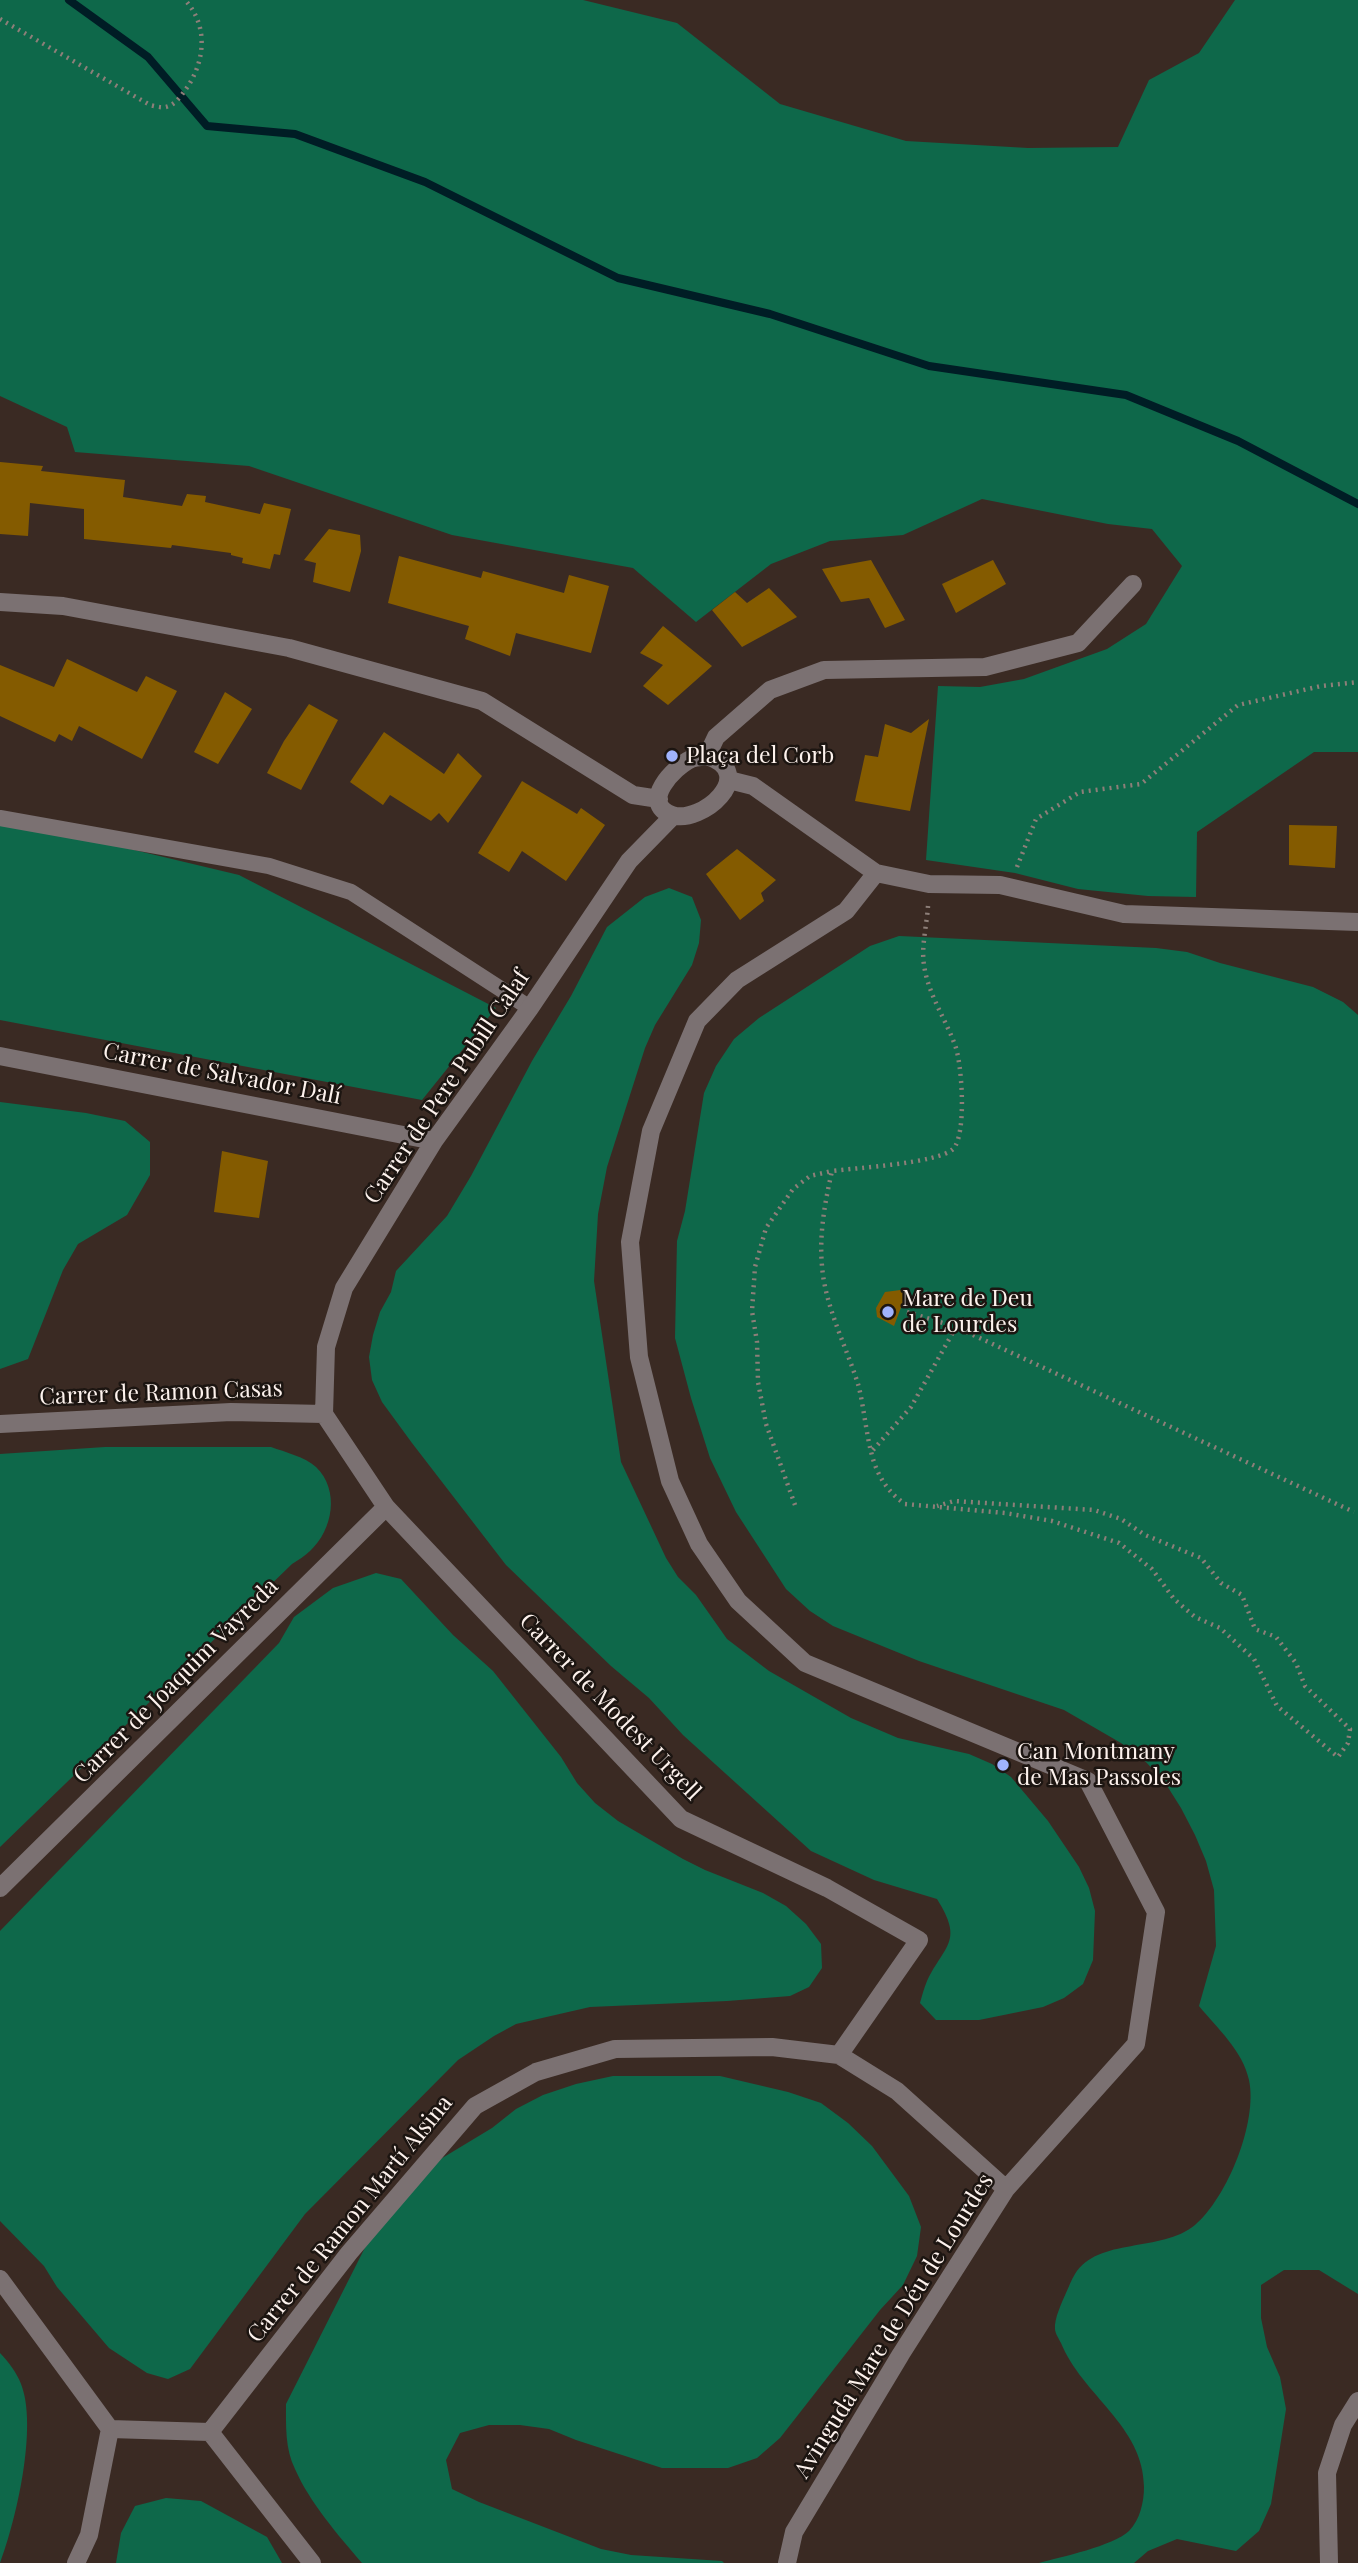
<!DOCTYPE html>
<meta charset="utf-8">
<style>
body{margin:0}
canvas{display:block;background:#3a2a23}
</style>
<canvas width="1358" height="2563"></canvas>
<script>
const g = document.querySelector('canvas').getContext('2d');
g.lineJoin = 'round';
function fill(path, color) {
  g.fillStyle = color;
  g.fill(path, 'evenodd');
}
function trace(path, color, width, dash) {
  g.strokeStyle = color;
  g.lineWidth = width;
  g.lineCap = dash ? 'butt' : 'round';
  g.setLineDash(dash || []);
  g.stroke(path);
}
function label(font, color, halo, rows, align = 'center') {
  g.font = font + ' "Playfair Display",serif';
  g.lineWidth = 5;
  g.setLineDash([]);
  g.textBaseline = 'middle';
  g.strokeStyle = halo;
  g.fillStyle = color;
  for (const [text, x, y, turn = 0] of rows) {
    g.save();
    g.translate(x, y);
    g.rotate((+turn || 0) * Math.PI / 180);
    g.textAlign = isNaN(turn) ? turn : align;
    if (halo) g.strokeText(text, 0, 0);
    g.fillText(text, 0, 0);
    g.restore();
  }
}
const green = new Path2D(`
 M 0,0 L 583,0 L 677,23 L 780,104 L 906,141 L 1028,148 L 1118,147 L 1149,80 L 1199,53 L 1235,0 L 1358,0 L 1358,752 L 1314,752 L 1197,832 L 1196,897 L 1148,896 L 1078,889 L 1015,873 L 926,860 L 938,686 L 980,687 L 1024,679 L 1107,649 L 1146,624 L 1182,566 L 1152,529 L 1108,524 L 982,499 L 903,535 L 830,541 L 771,564 L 696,622 L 633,568 L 452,535 L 249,466 L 75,452 L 67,427 L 0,396 Z
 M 0,818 L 239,875 L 496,1008 L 422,1100 L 0,1020 Z
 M 669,888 L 692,897 L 701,920 L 699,943 L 692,965 L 655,1025 L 645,1048 L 607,1167 L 598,1214 L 594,1281 L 621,1462 L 666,1558 L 678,1577 L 696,1595 L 727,1639 L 769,1671 L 851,1718 L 898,1738 L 969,1754 L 992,1764 L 1011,1777 L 1048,1821 L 1079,1867 L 1089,1888 L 1095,1911 L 1093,1960 L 1083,1984 L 1064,1998 L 1043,2007 L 979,2020 L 936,2020 L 920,2003 C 922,1996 924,1988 927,1981 C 945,1944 964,1942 937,1899 L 874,1880 L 811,1851 L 683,1735 L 649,1698 L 611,1666 L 506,1565 L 412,1443 L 382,1402 L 372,1380 L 369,1357 L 373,1335 L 380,1312 L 391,1292 L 396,1271 L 447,1216 L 471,1176 L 532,1061 L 571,996 L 607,927 L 645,897 Z
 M 899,936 L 1156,948 L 1187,952 L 1220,963 L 1313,987 L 1343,1002 L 1358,1015 L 1358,2294 L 1319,2270 L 1284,2270 L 1261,2285 L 1261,2318 L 1267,2347 L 1280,2377 L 1286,2409 L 1271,2504 L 1259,2531 L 1236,2551 L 1177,2539 L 1148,2551 L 1134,2563 L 1039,2563 C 1061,2557 1113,2546 1129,2531 C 1140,2520 1144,2502 1144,2487 C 1144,2426 1082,2395 1061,2343 C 1059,2339 1055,2333 1055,2329 C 1054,2319 1062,2302 1066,2293 C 1069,2287 1071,2280 1075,2274 C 1098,2237 1161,2253 1195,2225 C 1227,2198 1258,2122 1249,2080 C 1243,2051 1217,2028 1199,2006 L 1216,1946 L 1214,1890 L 1206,1861 L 1195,1835 L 1181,1808 L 1164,1781 L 1144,1760 L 1121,1743 L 1064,1710 L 919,1661 L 833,1626 L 810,1611 L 786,1589 L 736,1512 L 710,1458 L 691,1398 L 675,1338 L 677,1241 L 685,1211 L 704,1093 L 716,1066 L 734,1039 L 759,1018 L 870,946 Z
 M 0,1102 L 86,1113 L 125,1121 L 150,1142 L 150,1175 L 127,1215 L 78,1244 L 63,1270 L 28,1359 L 0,1369 Z
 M 105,1447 L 271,1447 C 285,1452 305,1457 316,1467 C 340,1490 333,1530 310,1551 C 305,1556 298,1560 292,1564 L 0,1847 L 0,1454 Z
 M 376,1573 L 401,1579 L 453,1635 L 493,1671 L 561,1757 L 577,1783 L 595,1803 L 618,1821 L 683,1859 L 705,1870 L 763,1893 L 786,1906 L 806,1924 L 821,1944 L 822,1968 L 809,1987 L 790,1996 L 727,2001 L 590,2007 L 516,2024 L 494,2036 L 458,2060 L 305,2214 L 190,2369 L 168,2379 L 147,2373 L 109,2348 L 57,2287 L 44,2266 L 0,2221 L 0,1931 L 279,1643 L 294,1617 L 333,1588 Z
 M 613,2076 L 720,2076 L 788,2092 L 821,2103 L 848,2123 L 872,2146 L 909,2196 L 921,2227 L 917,2256 L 903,2285 L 880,2310 L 780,2438 L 757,2458 L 728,2468 L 662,2468 L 576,2440 L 549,2429 L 520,2425 L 489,2425 L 460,2433 L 446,2460 L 452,2489 L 479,2502 L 601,2549 L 631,2555 L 722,2561 L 724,2563 L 362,2563 C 338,2535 310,2503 295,2469 C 285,2449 286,2425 286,2404 L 386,2206 L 434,2163 L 492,2128 L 516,2109 L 543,2095 L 576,2084 Z
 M 0,2353 C 8,2361 17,2373 21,2384 C 38,2427 16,2521 0,2563 Z
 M 166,2498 L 201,2501 L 267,2537 L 282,2563 L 116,2563 L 121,2533 L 135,2506 Z`);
const stream = new Path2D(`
 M 69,0 L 148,57 L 207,126 L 295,134 L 425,182 L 618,278 L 770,314 L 929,366 L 1126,395 L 1238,441 L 1358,504`);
const building = new Path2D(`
 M 0,462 L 43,466 L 41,471 L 125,480 L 123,497 L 182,506 L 187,494 L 206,496 L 205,502 L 260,514 L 264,503 L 291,509 L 280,555 L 274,554 L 270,569 L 242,563 L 243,558 L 231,555 L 231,553 L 172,545 L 171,548 L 84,539 L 84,509 L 30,503 L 28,536 L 0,534 Z
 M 329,529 L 360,535 L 361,551 L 350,592 L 313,582 L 316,563 L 304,560 Z
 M 399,556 L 481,578 L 483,571 L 564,593 L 569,575 L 609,586 L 591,653 L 516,633 L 510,656 L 465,639 L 469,626 L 388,603 Z
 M 871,560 L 905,620 L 885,628 L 869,598 L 841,602 L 822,569 Z
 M 993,560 L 1006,584 L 956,613 L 942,584 Z
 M 769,588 L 797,617 L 742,647 L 712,610 L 735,592 L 747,603 Z
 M 663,626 L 712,666 L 668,705 L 643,686 L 663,665 L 640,653 Z
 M 67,659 L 137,692 L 146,676 L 177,691 L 142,759 L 79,726 L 72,741 L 59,734 L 55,742 L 0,716 L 0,665 L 54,687 Z
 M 225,692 L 252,709 L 218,764 L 194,752 Z
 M 309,704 L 338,720 L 301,790 L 267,773 L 284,741 Z
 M 929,719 L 910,811 L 855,801 L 865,755 L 878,757 L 885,724 L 911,733 Z
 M 384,732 L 444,774 L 458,753 L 482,776 L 448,823 L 439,813 L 431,821 L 390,795 L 383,805 L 350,782 Z
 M 522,781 L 577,814 L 581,808 L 605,825 L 566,881 L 522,851 L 509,872 L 478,853 Z
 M 1289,825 L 1337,826 L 1335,868 L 1289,865 Z
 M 737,849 L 776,880 L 761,893 L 764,901 L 740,920 L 706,874 Z
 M 222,1151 L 268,1161 L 259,1218 L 214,1212 Z
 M 908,1289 L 894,1326 L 877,1317 L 876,1308 L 885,1292 Z`);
const path = new Path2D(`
 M 0,19 L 150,105 C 154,106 162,108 166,107 C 175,105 181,96 186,89 C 205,62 209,26 185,0
 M 1017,867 L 1036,819 L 1080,792 L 1141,784 L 1238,705 L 1321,686 L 1358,682
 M 928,906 C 927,924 921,947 924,965 C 928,994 945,1018 955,1045 C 962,1063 967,1135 953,1149 C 939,1163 855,1168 832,1171 C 825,1202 819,1234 822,1266 C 825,1306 846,1346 858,1384 C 865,1409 867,1450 878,1472 C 884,1485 893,1496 905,1504 L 1005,1513 L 1052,1521 L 1119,1543 L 1152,1569 L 1174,1599 L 1195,1617 L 1220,1628 L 1254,1659 L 1277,1706 L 1338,1757 L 1348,1743 L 1350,1729 L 1305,1686 L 1296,1663 L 1276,1637 L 1255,1629 L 1242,1595 L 1221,1583 L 1201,1558 L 1145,1535 L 1121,1519 L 1094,1510 L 954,1501 L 937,1506
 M 907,1312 L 956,1327 L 1354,1512
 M 873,1450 L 911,1407 L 956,1327
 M 795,1505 L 766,1424 L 758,1382 L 757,1342 L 752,1311 L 755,1267 L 766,1228 L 793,1189 L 810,1176 L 832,1171`);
const lane = new Path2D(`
 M 0,818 L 269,866 L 351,892 L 530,1008`);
const street = new Path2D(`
 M 0,602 L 63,606 L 289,648 L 482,701 L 633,795 L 659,799
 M 707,756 L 716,737 L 770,690 L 824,670 L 985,667 L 1078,643 L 1133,584
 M 707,756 C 760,774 701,825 672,815 C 639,803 674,767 691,759 C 696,757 702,757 707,756 Z
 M 729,780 L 753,786 L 876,873 L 929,884 L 1000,885 L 1124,914 L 1358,922
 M 0,1056 L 434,1141
 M 324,1414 L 386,1507 L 681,1819 L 827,1888 L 919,1940 L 839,2055
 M 324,1414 L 326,1347 L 344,1288 L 434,1141 L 530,1008 L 629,861 L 673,816
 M 0,1424 L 231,1412 L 324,1414
 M 0,1888 L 386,1507
 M 0,2279 L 110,2429 L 89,2535 L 76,2563
 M 110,2429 L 210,2432 L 312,2563
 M 210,2432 L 349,2253 L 475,2106 L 536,2072 L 615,2049 L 772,2047 L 839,2055 L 897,2091 L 1006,2189
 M 787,2563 L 794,2532 L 901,2354 L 1006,2189 L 1136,2044 L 1156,1912 L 1088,1781 L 805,1663 L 738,1601 L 699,1544 L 670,1481 L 639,1357 L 630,1242 L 651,1131 L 697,1021 L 737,980 L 846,911 L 876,873
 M 1329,2563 L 1327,2473 L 1343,2425 L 1358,2401`);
const markers = [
 [672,756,7,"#a0b3fd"],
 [888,1312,7,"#a0b3fd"],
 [1003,1765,7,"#a0b3fd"]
];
const poiNames = [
 ["Plaça del Corb",686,756],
 ["Mare de Deu",902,1299],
 ["de Lourdes",902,1325],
 ["Can Montmany",1017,1752],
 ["de Mas Passoles",1017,1778]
];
const streetNames = [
 ["Carrer de Salvador Dalí",222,1074,11],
 ["Carrer de Pere Pubill Calaf",447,1087,-56],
 ["Carrer de Ramon Casas",161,1393,-2],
 ["Carrer de Joaquim Vayreda",176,1681,-45],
 ["Carrer de Modest Urgell",610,1707,46],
 ["Carrer de Ramon Martí Alsina",350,2219,-51],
 ["Avinguda Mare de Déu de Lourdes",894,2326,-58]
];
fill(green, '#0e684a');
trace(stream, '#001d25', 8);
fill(building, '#845b00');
trace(path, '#8d7f79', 4.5, [2, 5]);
trace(lane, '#7b7172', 16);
trace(street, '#7b7172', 18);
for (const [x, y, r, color] of markers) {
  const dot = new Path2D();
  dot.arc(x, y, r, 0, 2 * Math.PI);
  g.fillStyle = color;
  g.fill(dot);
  trace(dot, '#1c1511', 2.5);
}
label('23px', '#fdf2ed', '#1c1511', poiNames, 'left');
label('23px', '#fdf2ed', '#1c1511', streetNames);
</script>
